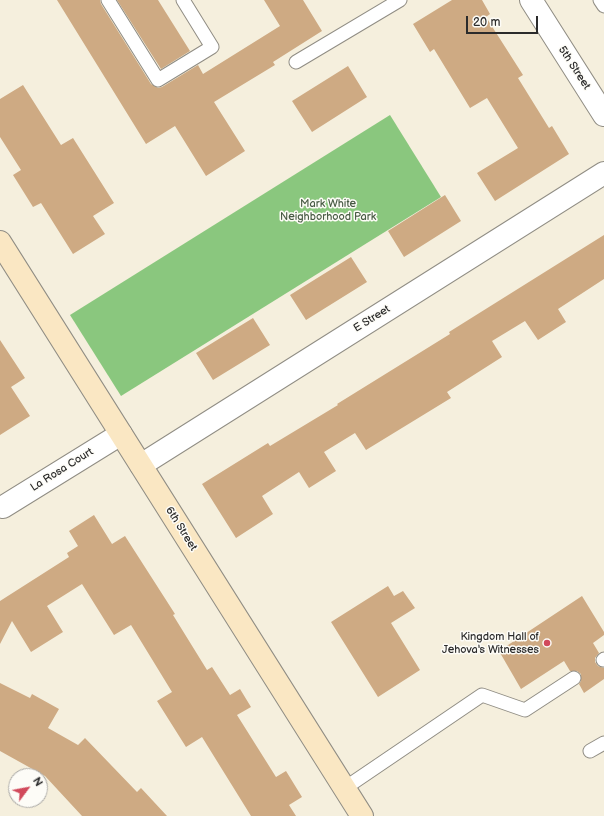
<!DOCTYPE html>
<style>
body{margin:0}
#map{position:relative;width:604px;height:816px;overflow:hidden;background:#f5efdd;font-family:"Balsamiq Sans",sans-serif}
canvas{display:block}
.north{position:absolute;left:8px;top:768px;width:40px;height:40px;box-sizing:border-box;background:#fdfcf7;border:1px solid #a9a8a5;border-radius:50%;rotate:58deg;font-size:11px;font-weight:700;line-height:16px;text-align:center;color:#2b2b2b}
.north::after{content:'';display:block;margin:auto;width:14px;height:18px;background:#d1495b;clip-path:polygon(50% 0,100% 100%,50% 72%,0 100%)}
.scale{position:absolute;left:466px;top:16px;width:72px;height:18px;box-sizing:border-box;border:2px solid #2b2b2b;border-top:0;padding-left:5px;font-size:12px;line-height:14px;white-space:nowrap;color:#2b2b2b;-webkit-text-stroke:3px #fdfcf7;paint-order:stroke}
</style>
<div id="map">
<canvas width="604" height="816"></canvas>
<div class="north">N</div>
<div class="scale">20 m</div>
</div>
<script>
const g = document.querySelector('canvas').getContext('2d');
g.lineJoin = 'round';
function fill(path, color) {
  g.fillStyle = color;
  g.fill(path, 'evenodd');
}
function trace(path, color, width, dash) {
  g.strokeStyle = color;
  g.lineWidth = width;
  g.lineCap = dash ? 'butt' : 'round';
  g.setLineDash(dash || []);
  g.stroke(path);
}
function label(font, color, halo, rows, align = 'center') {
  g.font = font + ' "Balsamiq Sans",sans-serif';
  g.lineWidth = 3;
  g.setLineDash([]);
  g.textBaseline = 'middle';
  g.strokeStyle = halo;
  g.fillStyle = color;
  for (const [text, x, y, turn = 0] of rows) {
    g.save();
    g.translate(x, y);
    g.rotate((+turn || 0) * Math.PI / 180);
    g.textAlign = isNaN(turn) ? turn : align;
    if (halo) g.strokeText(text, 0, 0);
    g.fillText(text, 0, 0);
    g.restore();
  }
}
const green = new Path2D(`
 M 390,115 L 441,197 L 121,396 L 70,315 Z`);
const building = new Path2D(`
 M 57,0 L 100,0 L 101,4 L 151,84 L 158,88 L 162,87 L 198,65 L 203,74 L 280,26 L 264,0 L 303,0 L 322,31 L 273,62 L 275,65 L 214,102 L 245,151 L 206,176 L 175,126 L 146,144 Z
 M 117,0 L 158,0 L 190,51 L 161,69 Z
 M 452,0 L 482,0 L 490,14 L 486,17 L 523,75 L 518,78 L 549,128 L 552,126 L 569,154 L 495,201 L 477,173 L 518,148 L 487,98 L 470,108 L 434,49 L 430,52 L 413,24 Z
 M 348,66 L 367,97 L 312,132 L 292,101 Z
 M 23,85 L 61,145 L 73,138 L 114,203 L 93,216 L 105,234 L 73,254 L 41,203 L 33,207 L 13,175 L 21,170 L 0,137 L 0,99 Z
 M 445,195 L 461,221 L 404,257 L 388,231 Z
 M 604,235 L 604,279 L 558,309 L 566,322 L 538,340 L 525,321 L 492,341 L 502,357 L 447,392 L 451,398 L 366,450 L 355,433 L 324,452 L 336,471 L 309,488 L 299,472 L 262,496 L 273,514 L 236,538 L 202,484 L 268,443 L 270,446 L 338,405 L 337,404 L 450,334 L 449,332 Z
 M 351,257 L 367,282 L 306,320 L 290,295 Z
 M 253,318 L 270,345 L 213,380 L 196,353 Z
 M 0,340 L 25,378 L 11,387 L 30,416 L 0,435 Z
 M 94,515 L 112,544 L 125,536 L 175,614 L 173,615 L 207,670 L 212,667 L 230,695 L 240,689 L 251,707 L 237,715 L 276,777 L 286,771 L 302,797 L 289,805 L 296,816 L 251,816 L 202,737 L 186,747 L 157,701 L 172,692 L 131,625 L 114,635 L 82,584 L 47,606 L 63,632 L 31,652 L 12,621 L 0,644 L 0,601 L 69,557 L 67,553 L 78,546 L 69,531 Z
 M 388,586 L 394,596 L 403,591 L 415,608 L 391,623 L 420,670 L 378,697 L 331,622 Z
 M 582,596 L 604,632 L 604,635 L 593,643 L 599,653 L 595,658 L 595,662 L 598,666 L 604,668 L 604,679 L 584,693 L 579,684 L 581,681 L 581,674 L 577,671 L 570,671 L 564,661 L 521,689 L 499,651 Z
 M 0,683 L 30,698 L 32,694 L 59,709 L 48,728 L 78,745 L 85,738 L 137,792 L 141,788 L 167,816 L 82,816 L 45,776 L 0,751 Z`);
const lane = new Path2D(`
 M 108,0 L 158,80 L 212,47 L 183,0
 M 600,0 L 604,6
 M 296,62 L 400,0
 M 603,660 L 604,659
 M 590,751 L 604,743
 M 345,788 L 482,695 L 525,710 L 574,678`);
const street = new Path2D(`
 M 531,0 L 604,115
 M 141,465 L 604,173
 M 3,507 L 121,434`);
const secondary = new Path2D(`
 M 0,242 L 362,816`);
const markers = [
 [547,643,4,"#d1495b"]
];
const streetNames = [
 ["5th Street",574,68,57],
 ["E Street",372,319,-32],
 ["La Rosa Court",62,470,-32],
 ["6th Street",181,529,58]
];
const parkNames = [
 ["Mark White",328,204],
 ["Neighborhood Park",328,217]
];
const poiNames = [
 ["Kingdom Hall of",539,637],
 ["Jehova's Witnesses",539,650]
];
fill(green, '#8ac77e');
fill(building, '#ceaa83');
trace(lane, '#908d84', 15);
trace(street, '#908d84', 24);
trace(secondary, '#908d84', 24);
trace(lane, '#fff', 13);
trace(street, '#fff', 22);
trace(secondary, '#fae7c3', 22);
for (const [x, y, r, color] of markers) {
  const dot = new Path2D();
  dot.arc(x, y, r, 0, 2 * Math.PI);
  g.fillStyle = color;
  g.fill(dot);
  trace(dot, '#fdfcf7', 1.5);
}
label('11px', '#2b2b2b', '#fdfcf7', streetNames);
label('11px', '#485a44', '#fdfcf7', parkNames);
label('11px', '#2b2b2b', '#fdfcf7', poiNames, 'right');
</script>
